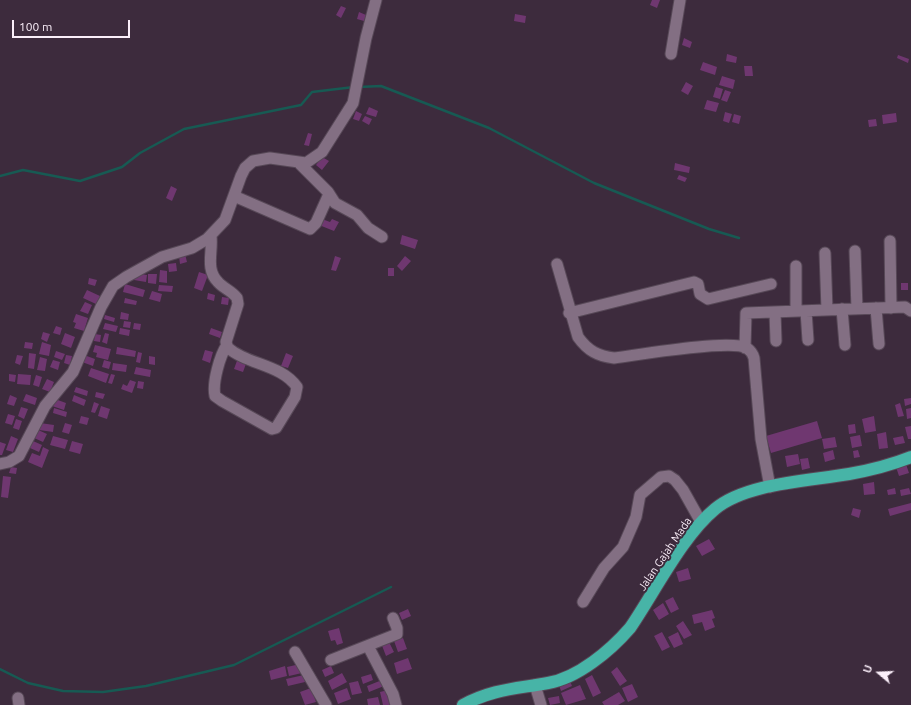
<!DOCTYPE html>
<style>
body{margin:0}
#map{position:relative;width:911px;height:705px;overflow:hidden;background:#3d2b3d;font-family:Ubuntu,sans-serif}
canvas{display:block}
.north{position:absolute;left:859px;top:653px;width:40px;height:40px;-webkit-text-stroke:3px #3d2b3d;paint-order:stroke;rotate:289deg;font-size:11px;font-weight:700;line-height:16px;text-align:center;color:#faeef9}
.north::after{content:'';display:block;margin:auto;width:14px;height:18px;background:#faeef9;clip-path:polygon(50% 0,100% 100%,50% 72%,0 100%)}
.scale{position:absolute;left:12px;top:20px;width:118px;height:18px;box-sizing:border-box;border:2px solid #faeef9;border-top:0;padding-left:5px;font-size:12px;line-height:14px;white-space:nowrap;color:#faeef9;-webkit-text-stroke:3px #3d2b3d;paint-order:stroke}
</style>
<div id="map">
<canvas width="911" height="705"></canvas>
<div class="north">U</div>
<div class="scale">100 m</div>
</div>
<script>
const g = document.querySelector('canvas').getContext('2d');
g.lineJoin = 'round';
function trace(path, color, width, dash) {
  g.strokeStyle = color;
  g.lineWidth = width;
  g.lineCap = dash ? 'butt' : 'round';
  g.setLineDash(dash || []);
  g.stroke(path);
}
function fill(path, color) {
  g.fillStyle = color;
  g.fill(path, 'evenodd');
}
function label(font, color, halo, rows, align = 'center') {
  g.font = font + ' Ubuntu,sans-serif';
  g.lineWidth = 4;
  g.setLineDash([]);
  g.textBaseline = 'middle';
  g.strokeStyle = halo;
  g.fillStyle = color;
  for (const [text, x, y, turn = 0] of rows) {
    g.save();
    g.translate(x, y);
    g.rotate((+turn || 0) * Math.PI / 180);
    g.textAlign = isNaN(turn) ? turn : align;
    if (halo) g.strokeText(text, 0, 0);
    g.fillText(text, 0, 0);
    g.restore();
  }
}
const stream = new Path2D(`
 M 359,87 L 381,86 L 489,128 L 594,183 L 709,229 L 739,238
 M 0,176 L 23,170 L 80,181 L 122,167 L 140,153 L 184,129 L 301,105 L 312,92 L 354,87
 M 0,669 L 28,683 L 63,691 L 103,692 L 146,686 L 234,665 L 391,587`);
const building = new Path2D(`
 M 652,0 L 660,0 L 657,8 L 650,5 Z
 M 341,6 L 346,8 L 341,18 L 336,15 Z
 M 359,12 L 366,15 L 364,21 L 357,19 Z
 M 515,14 L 526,16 L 525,23 L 514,21 Z
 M 684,38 L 692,42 L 690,48 L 682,45 Z
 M 727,54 L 737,57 L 736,63 L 726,61 Z
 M 898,55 L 909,59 L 908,63 L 897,58 Z
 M 703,62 L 717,67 L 715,75 L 700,70 Z
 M 744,66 L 752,66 L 753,76 L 745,76 Z
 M 722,76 L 735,80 L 733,89 L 719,85 Z
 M 686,82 L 693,86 L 688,95 L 681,91 Z
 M 716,87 L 723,89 L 720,99 L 713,97 Z
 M 725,90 L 731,92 L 727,102 L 721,100 Z
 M 707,100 L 719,103 L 716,112 L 704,109 Z
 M 369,107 L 378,111 L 376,117 L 366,114 Z
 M 356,111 L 362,114 L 359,121 L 353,119 Z
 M 725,112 L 732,114 L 729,123 L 723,121 Z
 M 896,113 L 897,122 L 883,124 L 882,115 Z
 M 734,114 L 741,116 L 739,124 L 732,122 Z
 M 365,116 L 372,119 L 369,125 L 362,121 Z
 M 876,119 L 877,126 L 869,127 L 868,120 Z
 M 308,133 L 312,134 L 309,146 L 304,145 Z
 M 322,157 L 329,161 L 322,170 L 316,165 Z
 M 675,163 L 690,167 L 689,173 L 674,170 Z
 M 679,175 L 687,178 L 685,182 L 677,179 Z
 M 171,186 L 177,189 L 172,201 L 166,198 Z
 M 322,219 L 330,222 L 332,219 L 339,222 L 334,231 L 319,225 Z
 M 402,235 L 418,240 L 415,249 L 400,244 Z
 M 185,254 L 187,262 L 180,264 L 179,256 Z
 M 335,256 L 341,258 L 336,271 L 331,270 Z
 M 405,256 L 411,261 L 402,271 L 397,266 Z
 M 176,263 L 177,271 L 169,272 L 168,264 Z
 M 388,268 L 394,268 L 394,276 L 388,276 Z
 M 160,270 L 167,271 L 167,283 L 159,282 Z
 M 199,272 L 208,275 L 202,291 L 194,288 Z
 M 135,273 L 147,275 L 146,282 L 134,280 Z
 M 148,274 L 157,274 L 156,284 L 148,283 Z
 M 89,278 L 97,280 L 95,286 L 88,284 Z
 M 901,283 L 908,283 L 908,290 L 901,290 Z
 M 125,284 L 145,290 L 143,297 L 123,292 Z
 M 159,285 L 173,286 L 172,292 L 158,291 Z
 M 87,290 L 100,296 L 96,304 L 83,298 Z
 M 152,291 L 162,294 L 160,302 L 149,299 Z
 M 208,293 L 215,295 L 214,301 L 207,299 Z
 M 222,297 L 229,298 L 228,305 L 221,304 Z
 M 125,298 L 137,301 L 136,305 L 124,303 Z
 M 85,302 L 92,305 L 88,314 L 80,311 Z
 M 121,312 L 129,314 L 128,320 L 120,319 Z
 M 76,314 L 88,318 L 84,331 L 74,328 L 76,323 L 73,322 Z
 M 105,315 L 115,318 L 114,322 L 104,319 Z
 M 124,321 L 131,322 L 130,328 L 123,327 Z
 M 105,323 L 118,326 L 116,332 L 103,329 Z
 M 134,323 L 141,324 L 140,330 L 133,329 Z
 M 56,326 L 62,328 L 60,335 L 53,333 Z
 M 120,328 L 130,330 L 129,336 L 119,334 Z
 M 211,328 L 222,332 L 220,338 L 209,334 Z
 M 43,332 L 50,334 L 47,342 L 41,339 Z
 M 65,333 L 75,337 L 71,348 L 61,344 Z
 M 105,333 L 109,334 L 107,344 L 102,342 Z
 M 95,334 L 101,335 L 100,342 L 94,341 Z
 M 25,342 L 33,343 L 32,349 L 24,348 Z
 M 42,342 L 51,345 L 49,356 L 39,354 Z
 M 95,345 L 111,349 L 108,360 L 96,357 L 97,353 L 93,352 Z
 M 117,347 L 136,351 L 135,357 L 116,354 Z
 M 205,350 L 213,352 L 210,363 L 202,360 Z
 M 56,351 L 65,354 L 62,360 L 54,357 Z
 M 138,352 L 142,353 L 140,363 L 136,362 Z
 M 29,353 L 36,354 L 34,369 L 28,368 Z
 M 286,353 L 293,356 L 288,368 L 281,366 Z
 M 17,355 L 23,356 L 20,365 L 15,363 Z
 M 66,355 L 72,356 L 70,365 L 64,363 Z
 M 84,355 L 95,359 L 93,366 L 82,362 Z
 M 149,356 L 155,357 L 155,365 L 149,364 Z
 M 40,357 L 47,359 L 45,371 L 37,370 Z
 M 238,358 L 247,361 L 243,372 L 234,369 Z
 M 53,360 L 60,362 L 58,370 L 50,367 Z
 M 104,360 L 111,362 L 109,369 L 102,367 Z
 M 113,363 L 127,365 L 126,372 L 112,370 Z
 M 136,367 L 151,370 L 150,377 L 134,374 Z
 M 91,368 L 109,374 L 106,383 L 88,376 Z
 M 9,374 L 16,375 L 15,382 L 9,381 Z
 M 18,374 L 31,375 L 30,385 L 17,384 Z
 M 111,374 L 115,375 L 112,384 L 108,383 Z
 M 36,375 L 42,377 L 39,387 L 33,385 Z
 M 47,379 L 54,382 L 50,392 L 42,389 Z
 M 130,380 L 136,382 L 132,393 L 121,389 L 123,384 L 127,386 Z
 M 138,381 L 144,382 L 143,389 L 137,388 Z
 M 76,387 L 88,391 L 87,396 L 74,392 Z
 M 96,392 L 105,394 L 103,399 L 95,397 Z
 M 26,394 L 37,398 L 35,405 L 23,401 Z
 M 10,395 L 17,398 L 14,406 L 7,404 Z
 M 74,395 L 86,400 L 84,406 L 72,401 Z
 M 911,398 L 911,404 L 905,406 L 904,399 Z
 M 55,399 L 66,403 L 64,410 L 52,406 Z
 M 94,402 L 99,404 L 95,413 L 91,412 Z
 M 900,403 L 904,416 L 898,417 L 895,405 Z
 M 101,406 L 110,409 L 107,419 L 98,416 Z
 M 21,407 L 28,409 L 24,419 L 18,416 Z
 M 54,408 L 67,412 L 66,417 L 53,413 Z
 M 911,408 L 911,418 L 907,419 L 906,409 Z
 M 8,414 L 15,416 L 12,425 L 5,423 Z
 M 81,416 L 89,418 L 87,425 L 79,423 Z
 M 874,416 L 876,431 L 865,433 L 862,419 Z
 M 16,419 L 22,421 L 19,430 L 13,428 Z
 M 817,421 L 822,438 L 771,453 L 766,436 Z
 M 40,423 L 54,425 L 53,432 L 39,430 Z
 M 65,423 L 72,425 L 69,434 L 62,432 Z
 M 855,424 L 856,433 L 849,434 L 848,425 Z
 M 911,426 L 911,439 L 908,439 L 905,427 Z
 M 36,429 L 47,434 L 43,442 L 32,437 Z
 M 886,432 L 888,448 L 879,449 L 877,434 Z
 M 860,435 L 862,446 L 852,448 L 850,437 Z
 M 11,436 L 18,439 L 13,452 L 6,450 Z
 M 53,436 L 68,440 L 65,449 L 50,445 Z
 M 903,436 L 905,443 L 895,445 L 893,438 Z
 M 835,437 L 837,447 L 824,449 L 822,439 Z
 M 33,441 L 42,445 L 39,452 L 30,448 Z
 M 72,441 L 83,444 L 80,454 L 69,451 Z
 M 0,442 L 6,444 L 2,455 L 0,455 Z
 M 43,447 L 49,450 L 42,468 L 28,462 L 32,453 L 40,456 Z
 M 833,450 L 835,459 L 825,462 L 823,453 Z
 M 858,450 L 860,457 L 854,458 L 853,451 Z
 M 798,454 L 800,464 L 787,467 L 785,456 Z
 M 808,458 L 810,468 L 802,470 L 800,459 Z
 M 906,464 L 909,473 L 899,476 L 896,467 Z
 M 11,467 L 17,468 L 16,474 L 9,473 Z
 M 3,476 L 11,477 L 8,498 L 1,497 Z
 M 874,482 L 875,494 L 864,495 L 863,484 Z
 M 895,488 L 896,494 L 888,495 L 887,490 Z
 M 909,488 L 911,494 L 901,496 L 900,490 Z
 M 911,503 L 911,510 L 890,516 L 888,509 Z
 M 853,508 L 861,510 L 859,518 L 851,515 Z
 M 709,539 L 715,549 L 702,556 L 696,546 Z
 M 688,568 L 691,579 L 679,582 L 676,572 Z
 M 673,597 L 679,609 L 671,613 L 665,601 Z
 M 663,603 L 669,614 L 659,620 L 653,610 Z
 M 408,609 L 411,616 L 402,620 L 399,613 Z
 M 712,610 L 715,618 L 712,619 L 715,627 L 705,631 L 702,622 L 694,624 L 692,615 Z
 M 683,621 L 692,635 L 684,639 L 676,626 Z
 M 339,628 L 343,643 L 337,645 L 335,640 L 331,641 L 328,631 Z
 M 662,632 L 670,647 L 662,651 L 654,636 Z
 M 678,632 L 683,644 L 674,648 L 668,637 Z
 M 403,638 L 407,649 L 398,652 L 394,641 Z
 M 388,640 L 394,652 L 386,656 L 381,643 Z
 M 408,658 L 412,669 L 397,674 L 394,663 Z
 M 300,664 L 302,673 L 289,676 L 287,667 Z
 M 285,666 L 287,676 L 271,680 L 269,671 Z
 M 331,666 L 334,673 L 325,677 L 322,670 Z
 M 617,667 L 627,681 L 620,686 L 611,672 Z
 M 342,673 L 347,682 L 332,690 L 328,681 Z
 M 371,674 L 373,680 L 363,684 L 361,677 Z
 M 304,675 L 305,682 L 288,686 L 286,679 Z
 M 592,675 L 601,693 L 593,697 L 585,679 Z
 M 382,680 L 384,686 L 369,692 L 367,686 Z
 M 358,681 L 362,693 L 352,695 L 349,683 Z
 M 570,681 L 572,686 L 561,691 L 559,685 Z
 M 632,684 L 638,697 L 628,702 L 622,688 Z
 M 580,685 L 586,699 L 566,705 L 561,693 Z
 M 311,688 L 316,702 L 305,705 L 300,692 Z
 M 347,688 L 351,699 L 338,704 L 334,693 Z
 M 388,690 L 392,705 L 383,705 L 380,692 Z
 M 619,692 L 625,701 L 618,705 L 604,705 L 602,702 Z
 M 559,696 L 560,703 L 550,705 L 548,698 Z
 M 378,697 L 380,705 L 368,705 L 367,699 Z`);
const minor = new Path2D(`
 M 671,54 L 680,0
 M 300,164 L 328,192 L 335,203 L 357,215 L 368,228 L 382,237
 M 234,196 L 310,229 L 316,223 L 329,194
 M 211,236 C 213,252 205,269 218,282 C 223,288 232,291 237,298 L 238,304 L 226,342 L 227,347 C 247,365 281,364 297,387 L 295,397 L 276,428 L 272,429 L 222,401 L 215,396 C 212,383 220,355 227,345
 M 890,241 L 891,308
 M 855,251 L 857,309
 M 825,253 L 827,310
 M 557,264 L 578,337 C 588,351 598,356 614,358 C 638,355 729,339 747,348 C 751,351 753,354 754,358 L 761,439 L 770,487
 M 796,266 L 796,311
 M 876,308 L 879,344
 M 842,309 L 845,345
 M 806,311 L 808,340
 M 775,312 L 776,341
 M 569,313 L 694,282 L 698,284 L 700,294 L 708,299 L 771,284
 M 745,348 L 746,313 L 905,307 L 911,311
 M 0,464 L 9,462 L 19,456 L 45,406 L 73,372 L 101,307 L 113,286 L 126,277 L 162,257 L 192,248 L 207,239 L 225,220 L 241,176 L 245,168 L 253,161 L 270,158 L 306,163 L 322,152 L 353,103 L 366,38 L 376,0
 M 583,602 L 604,568 L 623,547 L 636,517 L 640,495 L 661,477 L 669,476 L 675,480 L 683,490 L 701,522
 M 368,646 L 393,694 L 396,705
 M 295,652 L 326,705
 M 331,660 L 397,634 L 397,628 L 393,618
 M 535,685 L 541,705
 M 18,698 L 19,705`);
const highway = new Path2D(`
 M 463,705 C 493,689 515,689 548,683 C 578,678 611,650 630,628 C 654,593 683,535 715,509 C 746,483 809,481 849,474 C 871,470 891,465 911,457`);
const streetNames = [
 ["Jalan Gajah Mada",665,554,-56]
];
trace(stream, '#175a53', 2.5);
fill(building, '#6f3770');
trace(minor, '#574857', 13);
trace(highway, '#574857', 14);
trace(minor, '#836f83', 11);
trace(highway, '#47b4a7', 12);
label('11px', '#faeef9', '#3d2b3d', streetNames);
</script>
